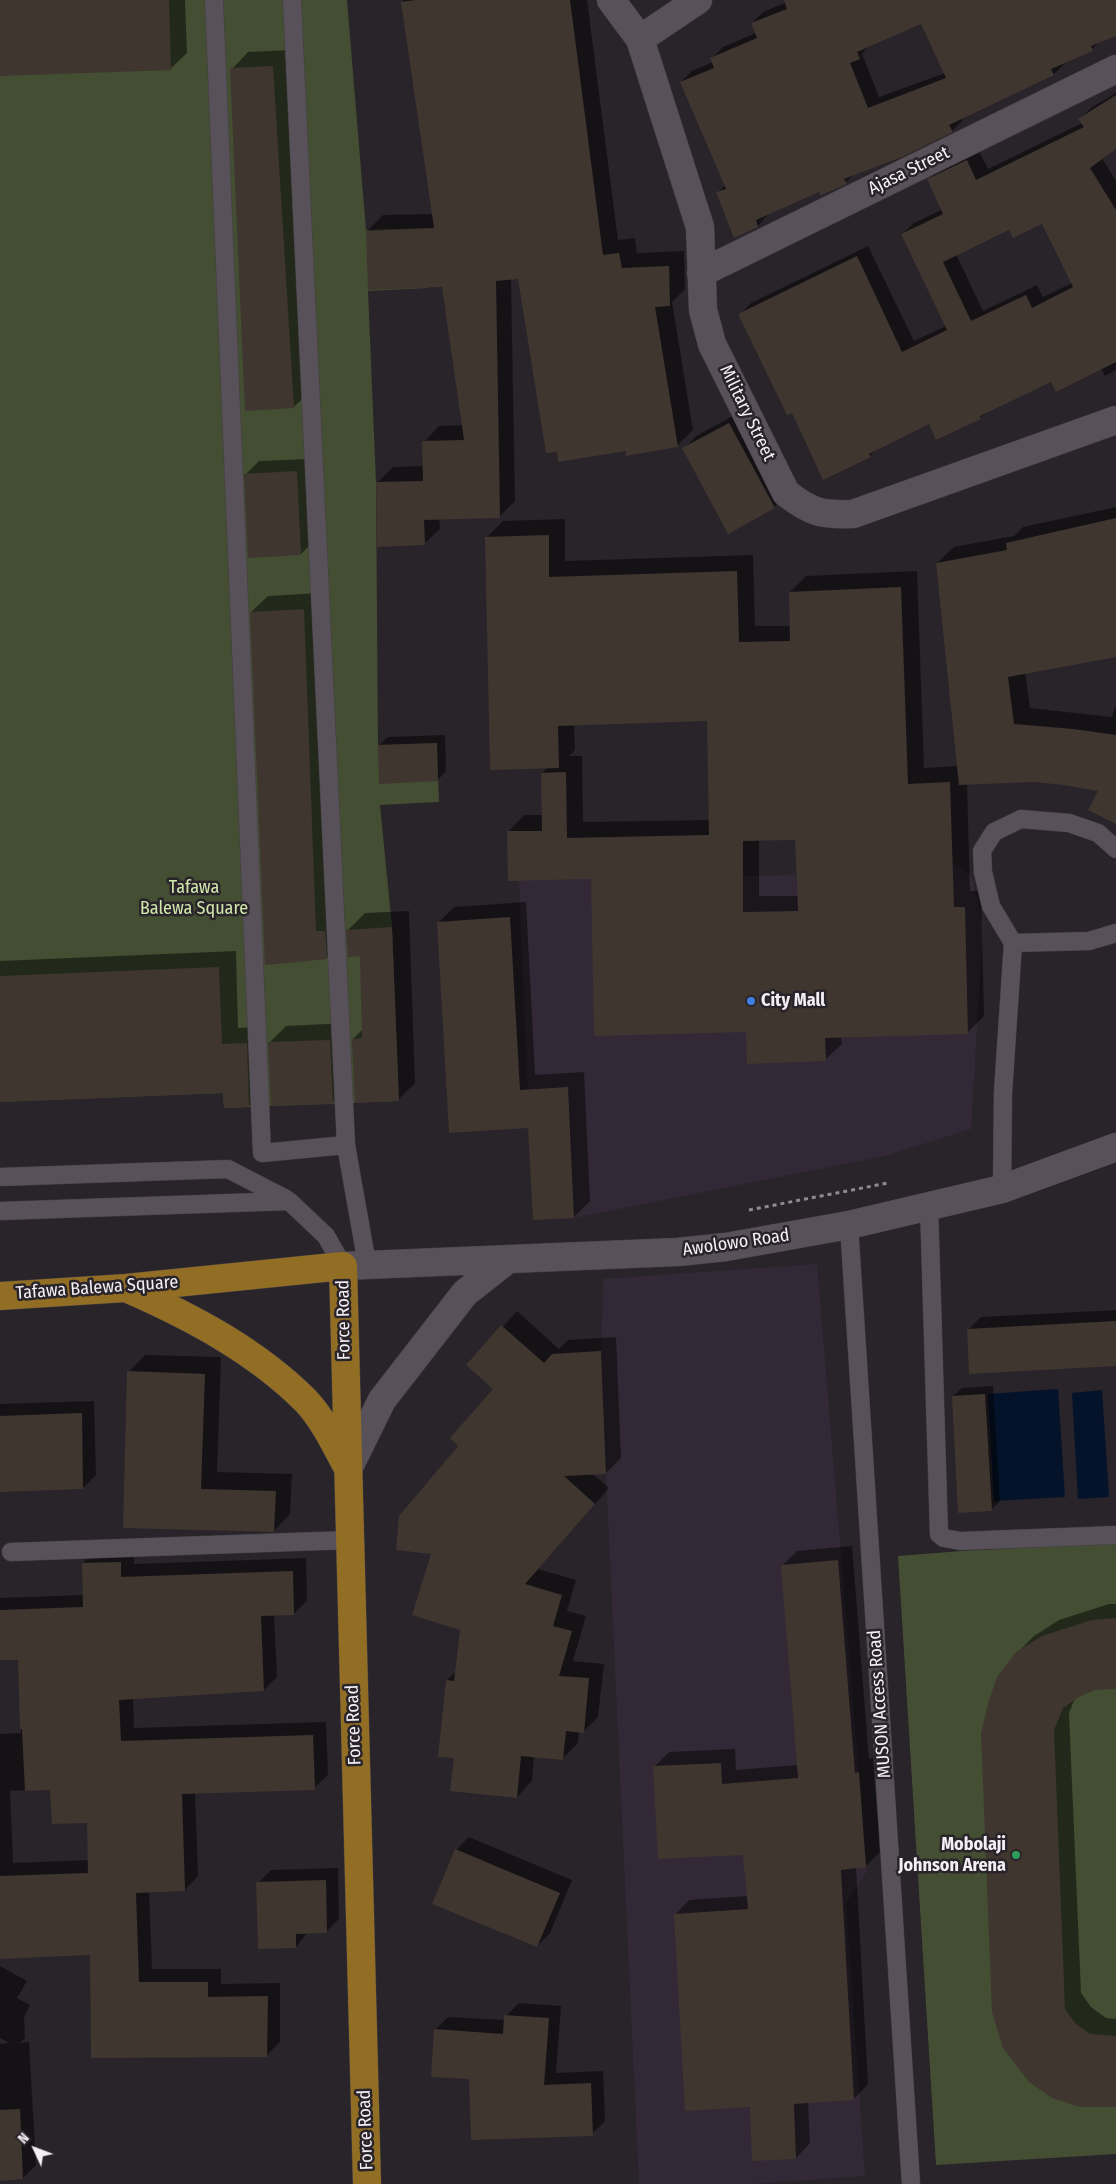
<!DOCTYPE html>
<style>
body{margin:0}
#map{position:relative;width:1116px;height:2184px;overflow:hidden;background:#29232a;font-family:"Fira Sans Condensed",sans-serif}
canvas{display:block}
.north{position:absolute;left:10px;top:2124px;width:50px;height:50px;-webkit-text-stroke:4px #29232a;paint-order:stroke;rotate:313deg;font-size:14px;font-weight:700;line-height:20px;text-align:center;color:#f3eff4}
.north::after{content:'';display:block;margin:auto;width:18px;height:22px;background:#f3eff4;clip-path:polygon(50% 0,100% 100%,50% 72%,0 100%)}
</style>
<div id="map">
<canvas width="1116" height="2184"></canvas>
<div class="north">N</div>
</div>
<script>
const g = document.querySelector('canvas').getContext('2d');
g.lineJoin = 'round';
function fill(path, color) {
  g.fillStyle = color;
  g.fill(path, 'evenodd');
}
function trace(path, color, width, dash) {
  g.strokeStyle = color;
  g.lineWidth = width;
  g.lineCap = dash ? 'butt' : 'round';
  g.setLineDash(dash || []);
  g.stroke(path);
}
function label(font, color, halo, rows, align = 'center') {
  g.font = font + ' "Fira Sans Condensed",sans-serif';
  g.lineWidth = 5;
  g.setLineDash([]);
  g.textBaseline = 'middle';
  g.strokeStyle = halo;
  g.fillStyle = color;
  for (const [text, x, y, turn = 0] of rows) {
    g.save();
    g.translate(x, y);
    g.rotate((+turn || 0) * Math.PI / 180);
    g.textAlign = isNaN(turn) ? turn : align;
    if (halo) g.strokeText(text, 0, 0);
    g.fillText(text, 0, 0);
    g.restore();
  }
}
const built = new Path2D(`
 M 953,864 L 972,877 L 983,927 L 971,1129 L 885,1156 L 574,1218 L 533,1220 L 519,880 L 796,875 L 798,911 L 909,865 Z
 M 817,1264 L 867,1871 L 846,1903 L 865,2176 L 752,2184 L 639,2184 L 606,1474 L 601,1351 L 603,1279 Z`);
const green = new Path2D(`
 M 0,0 L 347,0 L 366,230 L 426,228 L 427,288 L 368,291 L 376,482 L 378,745 L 437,743 L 439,802 L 380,805 L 392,927 L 399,1101 L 224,1108 L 223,1093 L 0,1102 Z
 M 1116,1543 L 1116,2154 L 936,2165 L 898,1556 L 961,1551 Z`);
const water = new Path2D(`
 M 1058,1389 L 1065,1497 L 994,1501 L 988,1394 Z
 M 1102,1390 L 1109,1497 L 1078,1499 L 1072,1393 Z`);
const shadow = new Path2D(`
 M 0,0 L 185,0 L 187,53 L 170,69 L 0,75 Z
 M 403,0 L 587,0 L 618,240 L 635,238 L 637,253 L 684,251 L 685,289 L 672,302 L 693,430 L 677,446 L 627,450 L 519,278 L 511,279 L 515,501 L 499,517 L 439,518 L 440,529 L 424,544 L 377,483 L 393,467 L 424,466 L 424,442 L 439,426 L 464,425 L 443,286 L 367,231 L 383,215 L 433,214 Z
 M 792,0 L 1116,0 L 1116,34 L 1101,40 L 1092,49 L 1065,63 L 1054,74 L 962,117 L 963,120 L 952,131 L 855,173 L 846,182 L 820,190 L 769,213 L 758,226 L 718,192 L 725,185 L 681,82 L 692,71 L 713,62 L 711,59 L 723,47 L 756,33 L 752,23 L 763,12 ZM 922,22 L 945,73 L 879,97 L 862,54 L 870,45 Z
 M 290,50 L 311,390 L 294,407 L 232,69 L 248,52 Z
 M 1116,93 L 1116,147 L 1102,158 L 1116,181 L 1116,370 L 1105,376 L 1101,368 L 1051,380 L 986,412 L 980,418 L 930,423 L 877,448 L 870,456 L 792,411 L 740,314 L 751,303 L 868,246 L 914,341 L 946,326 L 902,234 L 914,223 L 943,209 L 929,180 L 940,168 L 978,149 L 988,169 L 1082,123 L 1080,119 L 1091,108 ZM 1043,222 L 1072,283 L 1043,297 L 1037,285 L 983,311 L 956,254 L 1009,228 Z
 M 742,411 L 787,494 L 774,507 L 684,449 L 696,436 Z
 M 309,459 L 314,541 L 301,554 L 246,474 L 259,461 Z
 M 1116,507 L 1116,656 L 1025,672 L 1030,708 L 1112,717 L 1116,705 L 1116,823 L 1099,790 L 1064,784 L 1033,781 L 967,784 L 970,891 L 981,891 L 984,1016 L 967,1033 L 841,1036 L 842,1044 L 825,1060 L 748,1030 L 592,877 L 508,832 L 524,815 L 543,815 L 542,773 L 548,767 L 486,538 L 503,521 L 565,519 L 565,561 L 753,555 L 755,626 L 791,626 L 790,592 L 806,576 L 917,571 L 924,768 L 958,766 L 937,563 L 954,547 L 1014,536 L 1023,527 ZM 708,720 L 710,820 L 583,822 L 582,756 L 569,756 L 575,750 L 574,724 ZM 796,838 L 798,896 L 759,896 L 759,840 Z
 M 320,593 L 343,941 L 326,958 L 266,963 L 251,612 L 268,596 Z
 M 445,735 L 446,771 L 438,780 L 379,745 L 388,737 Z
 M 526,902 L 535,1075 L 584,1072 L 590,1201 L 574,1217 L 529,1127 L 439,922 L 454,907 Z
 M 409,911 L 415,1083 L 398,1100 L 353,1039 L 363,1029 L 361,955 L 348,930 L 365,913 Z
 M 236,951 L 238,1028 L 263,1027 L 266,1089 L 249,1106 L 224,1091 L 0,1100 L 0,961 Z
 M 347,1023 L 350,1086 L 333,1102 L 269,1043 L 286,1026 Z
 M 1116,1310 L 1116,1365 L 968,1330 L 981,1317 Z
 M 517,1311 L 559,1349 L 568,1340 L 616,1337 L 621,1458 L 606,1473 L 593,1474 L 609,1488 L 538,1569 L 576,1580 L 567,1611 L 586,1616 L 573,1661 L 604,1664 L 598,1717 L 583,1732 L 579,1731 L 578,1743 L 563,1758 L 534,1756 L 532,1781 L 517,1797 L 455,1757 L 447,1680 L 456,1671 L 461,1629 L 433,1553 L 460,1446 L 495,1389 L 468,1365 Z
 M 145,1355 L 221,1357 L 217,1472 L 292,1474 L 290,1514 L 274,1531 L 124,1527 L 129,1372 Z
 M 993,1386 L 1000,1501 L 991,1510 L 953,1396 L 962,1388 Z
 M 94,1401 L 96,1475 L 83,1488 L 0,1491 L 0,1404 Z
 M 852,1546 L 869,1759 L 873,1758 L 880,1852 L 866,1866 L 856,1867 L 868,2084 L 854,2099 L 808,2102 L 810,2143 L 796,2158 L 751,2105 L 675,1915 L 689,1900 L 748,1896 L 744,1853 L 654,1767 L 669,1752 L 735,1749 L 736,1770 L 798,1765 L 782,1566 L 797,1551 Z
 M 134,1549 L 134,1564 L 306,1558 L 307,1600 L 294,1614 L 274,1614 L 277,1677 L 264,1690 L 133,1698 L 134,1728 L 326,1722 L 328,1775 L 314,1788 L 195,1793 L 198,1876 L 185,1890 L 149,1891 L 152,1969 L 221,1969 L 221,1984 L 280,1983 L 280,2042 L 267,2055 L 92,2057 L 91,1954 L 0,1958 L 0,1734 L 21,1733 L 19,1658 L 0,1659 L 0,1598 L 84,1595 L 83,1563 L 97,1550 ZM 52,1789 L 88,1822 L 89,1860 L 13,1863 L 10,1791 Z
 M 1109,1604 L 1116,1604 L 1116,1688 L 1095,1689 L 1075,1698 L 1069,1713 L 1081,1993 L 1091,2007 L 1106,2018 L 1116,2019 L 1116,2104 L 1053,2097 L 1017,1653 L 1034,1636 L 1059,1620 Z
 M 469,1837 L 572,1880 L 550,1933 L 537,1946 L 456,1850 Z
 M 338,1868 L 339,1919 L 326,1932 L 308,1932 L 296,1947 L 258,1883 L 271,1870 Z
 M 0,1966 L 27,1981 L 17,1998 L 30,2005 L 24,2017 L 25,2038 L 20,2043 L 29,2042 L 36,2165 L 23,2178 L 0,2179 L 0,2044 L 10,2043 L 0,2038 Z
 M 519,2003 L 561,2006 L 556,2073 L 603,2071 L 605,2121 L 592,2134 L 470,2078 L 435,2030 L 448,2017 L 505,2020 L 506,2016 Z`);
const building = new Path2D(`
 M 0,0 L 169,0 L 171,70 L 0,76 Z
 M 416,0 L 570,0 L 603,255 L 619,253 L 622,268 L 669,266 L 670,306 L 655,307 L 678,447 L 626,456 L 626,451 L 558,462 L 557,452 L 546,453 L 518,279 L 496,281 L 500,518 L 424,520 L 425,545 L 377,547 L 376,482 L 423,481 L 422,441 L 464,440 L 442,287 L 368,290 L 366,231 L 434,228 L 401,2 Z
 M 784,0 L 1116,0 L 1116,36 L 1091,46 L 1093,51 L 1051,69 L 1054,75 L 949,125 L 953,132 L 902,157 L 844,179 L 847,184 L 821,195 L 819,192 L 756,220 L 758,227 L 734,238 L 716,192 L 726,189 L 680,82 L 714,68 L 710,58 L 757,38 L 751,23 L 787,9 ZM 921,24 L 946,78 L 868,108 L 850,63 L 860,59 L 857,52 Z
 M 273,66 L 294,408 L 245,411 L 230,68 Z
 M 1116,95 L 1116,149 L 1090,168 L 1116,210 L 1116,362 L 1056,392 L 1051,382 L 980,416 L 981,419 L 936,440 L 929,424 L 869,454 L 871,457 L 823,480 L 792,413 L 787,415 L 738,314 L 857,256 L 902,352 L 947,330 L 901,234 L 943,214 L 927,179 L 967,160 L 976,180 L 1084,127 L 1078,119 ZM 1042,224 L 1073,287 L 1032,308 L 1026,295 L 971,321 L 943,262 L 1009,230 L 1013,238 Z
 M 729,423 L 775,508 L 728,534 L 682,448 Z
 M 297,471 L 301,555 L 248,558 L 244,474 Z
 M 1116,518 L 1116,657 L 1008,677 L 1014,724 L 1073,729 L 1116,735 L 1116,824 L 1088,810 L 1098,791 L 1064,785 L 1033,782 L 959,785 L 936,563 L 1007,550 L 1006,543 Z
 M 549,535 L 549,577 L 737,571 L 739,642 L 790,641 L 789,592 L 901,587 L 908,784 L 950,782 L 954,907 L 965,907 L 968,1034 L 825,1038 L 826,1061 L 747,1064 L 746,1032 L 594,1036 L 591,879 L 508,881 L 507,831 L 542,831 L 541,773 L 566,772 L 567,838 L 709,835 L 707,721 L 558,726 L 559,768 L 490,770 L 485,537 ZM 795,840 L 798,911 L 743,912 L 743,841 Z
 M 304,609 L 316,931 L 325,931 L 327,959 L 265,965 L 250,612 Z
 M 437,743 L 438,781 L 379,784 L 378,745 Z
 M 510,917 L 520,1090 L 568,1087 L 574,1218 L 533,1220 L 528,1128 L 449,1133 L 437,922 Z
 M 392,927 L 399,1101 L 355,1103 L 352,1039 L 362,1038 L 360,956 L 348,957 L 346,930 Z
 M 219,967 L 222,1044 L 247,1043 L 249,1107 L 224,1108 L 223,1093 L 0,1102 L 0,976 Z
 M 330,1040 L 333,1104 L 271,1106 L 268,1042 Z
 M 1116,1321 L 1116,1366 L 969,1374 L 967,1329 Z
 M 501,1325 L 544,1363 L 552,1354 L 601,1351 L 606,1474 L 564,1476 L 595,1504 L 525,1584 L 562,1595 L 553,1626 L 572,1631 L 559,1676 L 589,1678 L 584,1733 L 566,1731 L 563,1760 L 521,1756 L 517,1798 L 450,1791 L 454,1758 L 438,1757 L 446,1680 L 454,1681 L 460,1630 L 412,1615 L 431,1554 L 396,1550 L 399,1516 L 458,1446 L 450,1438 L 493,1389 L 466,1365 Z
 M 127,1371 L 205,1374 L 201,1489 L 276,1491 L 274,1532 L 123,1528 Z
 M 985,1394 L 992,1511 L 958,1513 L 952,1396 Z
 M 82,1413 L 83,1489 L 0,1492 L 0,1416 Z
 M 838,1560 L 855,1773 L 859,1772 L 866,1867 L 841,1870 L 854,2100 L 794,2104 L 796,2159 L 752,2161 L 750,2107 L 685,2111 L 674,1914 L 748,1909 L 743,1855 L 658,1859 L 653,1766 L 721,1763 L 722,1784 L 798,1778 L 781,1565 Z
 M 121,1562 L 121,1577 L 293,1571 L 294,1615 L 261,1616 L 264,1691 L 119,1700 L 121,1741 L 313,1735 L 315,1790 L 182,1794 L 185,1891 L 136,1893 L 139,1982 L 208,1982 L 208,1997 L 268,1996 L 267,2057 L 91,2058 L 90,1955 L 0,1959 L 0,1876 L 88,1873 L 87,1823 L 52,1824 L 50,1790 L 25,1791 L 22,1729 L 20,1729 L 18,1660 L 0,1660 L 0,1610 L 83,1607 L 82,1563 Z
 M 1116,1618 L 1116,1689 L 1095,1690 L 1079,1697 L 1063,1708 L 1054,1730 L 1065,2009 L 1075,2023 L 1090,2034 L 1116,2036 L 1116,2107 L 1080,2107 L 1052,2098 L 1029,2082 L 1003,2048 L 992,2012 L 981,1733 L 989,1700 L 997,1677 L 1016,1652 L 1042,1636 L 1092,1620 Z
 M 455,1849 L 560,1893 L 537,1947 L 432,1904 Z
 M 326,1880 L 327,1933 L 296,1934 L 296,1948 L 258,1949 L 256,1882 Z
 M 504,2015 L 549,2018 L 544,2085 L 591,2083 L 593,2136 L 471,2140 L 469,2079 L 431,2077 L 434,2029 L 503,2034 Z
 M 20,2109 L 23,2179 L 0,2181 L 0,2110 Z`);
const path = new Path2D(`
 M 749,1210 L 888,1183`);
const service = new Path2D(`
 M 214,0 L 262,1153 L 346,1145 L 292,0
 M 1013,943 L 1089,941 L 1116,933
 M 346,1145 L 367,1264
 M 0,1177 L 228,1169 L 286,1199
 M 1002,1189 L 1003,1093 L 1013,943 L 991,906 L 983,872 L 982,851 L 994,832 L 1021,819 L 1069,823 L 1098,833 L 1116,849
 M 929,1205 L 939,1534 L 944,1538 L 960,1541 L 1116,1535
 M 0,1211 L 289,1201 L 326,1236 L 343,1266
 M 849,1225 L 911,2184
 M 11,1552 L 349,1540`);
const minor = new Path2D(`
 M 611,0 L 640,39 L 700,227 L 703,310 L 712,344 L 786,493 C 812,513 821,515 853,514 L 1116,420
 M 640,39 L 698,0
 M 701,273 L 1116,69`);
const secondary = new Path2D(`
 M 343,1266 L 678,1252 L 726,1247 L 849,1225 L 1002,1189 L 1116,1147
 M 348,1469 L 382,1400 L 465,1293 L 507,1260`);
const primary = new Path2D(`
 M 128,1289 C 192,1317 256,1351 306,1401 C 322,1418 334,1442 345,1463
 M 0,1296 L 126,1288 L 343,1266 L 367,2184`);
const markers = [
 [751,1001,5,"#3f7fe0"],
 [1016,1855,5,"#2e9e5b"]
];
const streetNames = [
 ["Ajasa Street",909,171,-26],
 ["Military Street",747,413,64],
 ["Awolowo Road",736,1243,-8],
 ["Tafawa Balewa Square",97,1288,-4],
 ["Force Road",344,1320,-91],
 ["MUSON Access Road",880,1704,-94],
 ["Force Road",354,1725,-92],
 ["Force Road",366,2130,-92]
];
const parkNames = [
 ["Tafawa",194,888],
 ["Balewa Square",194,909]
];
const poiNames = [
 ["City Mall",761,1001],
 ["Mobolaji",1006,1845,"right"],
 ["Johnson Arena",1006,1866,"right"]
];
fill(built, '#332936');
fill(green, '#434e32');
fill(water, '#04132a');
fill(shadow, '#0007');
fill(building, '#3f3630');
trace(service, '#443e44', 19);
trace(minor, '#443e44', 29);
trace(secondary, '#443e44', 29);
trace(primary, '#443e44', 29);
trace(path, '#908b91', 3, [4, 4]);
trace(service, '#58515a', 18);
trace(minor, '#58515a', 28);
trace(secondary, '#58515a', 28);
trace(primary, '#916e24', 28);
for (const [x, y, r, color] of markers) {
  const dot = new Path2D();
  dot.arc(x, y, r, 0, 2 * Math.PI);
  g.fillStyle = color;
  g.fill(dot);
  trace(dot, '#29232a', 2);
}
label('18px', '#f3eff4', '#29232a', streetNames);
label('18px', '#d1e8ac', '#29232a', parkNames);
label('bold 18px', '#f3eff4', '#29232a', poiNames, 'left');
</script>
